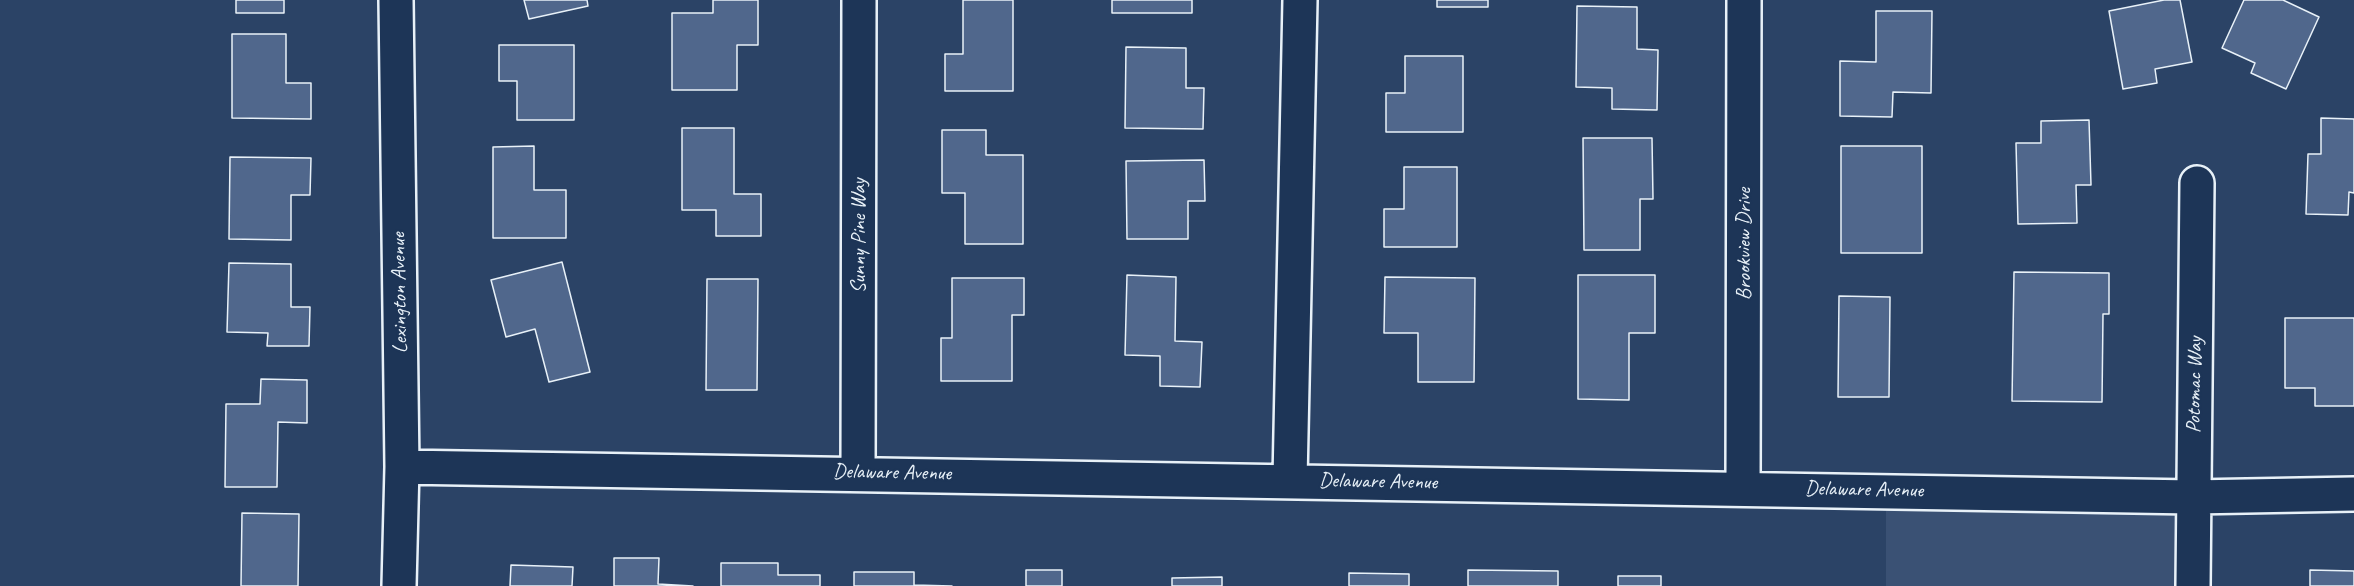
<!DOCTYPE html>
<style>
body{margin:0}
canvas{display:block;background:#2b4366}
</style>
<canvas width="2354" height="586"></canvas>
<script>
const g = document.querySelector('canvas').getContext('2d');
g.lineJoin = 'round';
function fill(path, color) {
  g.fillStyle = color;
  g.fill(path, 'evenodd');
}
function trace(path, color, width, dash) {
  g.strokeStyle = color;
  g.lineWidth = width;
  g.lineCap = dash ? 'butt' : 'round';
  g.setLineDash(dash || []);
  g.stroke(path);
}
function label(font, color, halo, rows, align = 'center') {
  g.font = font + ' Caveat,sans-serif';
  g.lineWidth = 4.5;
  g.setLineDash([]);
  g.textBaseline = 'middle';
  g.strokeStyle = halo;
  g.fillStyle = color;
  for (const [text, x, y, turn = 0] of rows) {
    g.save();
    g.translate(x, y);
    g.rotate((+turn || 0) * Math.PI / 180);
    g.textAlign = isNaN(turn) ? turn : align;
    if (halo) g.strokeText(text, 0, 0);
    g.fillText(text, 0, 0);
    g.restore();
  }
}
const built = new Path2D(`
 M 1886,491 L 2193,497 L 2193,586 L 1886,586 Z`);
const building = new Path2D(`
 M 236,0 L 284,0 L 284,13 L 236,13 Z
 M 524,0 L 587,0 L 588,6 L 529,19 Z
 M 713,0 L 758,0 L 758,45 L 737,45 L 737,90 L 672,90 L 672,13 L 713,13 Z
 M 963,0 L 1013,0 L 1013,91 L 945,91 L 945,54 L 963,54 Z
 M 1112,0 L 1192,0 L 1192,13 L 1112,13 Z
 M 1437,0 L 1488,0 L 1488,7 L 1437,7 Z
 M 2164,0 L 2180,0 L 2192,62 L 2155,69 L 2157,83 L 2123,89 L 2109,11 Z
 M 2244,0 L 2283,0 L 2319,17 L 2286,89 L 2251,73 L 2255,63 L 2222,48 Z
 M 1577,6 L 1637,7 L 1637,49 L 1658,50 L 1657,110 L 1612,109 L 1612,88 L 1576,87 Z
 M 1876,11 L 1932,11 L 1931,93 L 1893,92 L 1892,117 L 1840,116 L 1840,61 L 1876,62 Z
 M 232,34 L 286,34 L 286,83 L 311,83 L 311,119 L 232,118 Z
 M 499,45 L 574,45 L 574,120 L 517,120 L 517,81 L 499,81 Z
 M 1126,47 L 1186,48 L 1186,88 L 1204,88 L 1203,129 L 1125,128 Z
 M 1405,56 L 1463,56 L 1463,132 L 1386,132 L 1386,93 L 1405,93 Z
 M 2321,118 L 2354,119 L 2354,193 L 2349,192 L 2348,215 L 2306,214 L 2308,154 L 2321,154 Z
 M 2089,120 L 2091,185 L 2076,185 L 2077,223 L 2018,224 L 2016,143 L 2041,143 L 2041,121 Z
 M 682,128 L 734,128 L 734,194 L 761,194 L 761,236 L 716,236 L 716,210 L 682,210 Z
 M 942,130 L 986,130 L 986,155 L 1023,155 L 1023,244 L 965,244 L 965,193 L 942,193 Z
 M 1583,138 L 1652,138 L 1653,199 L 1640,199 L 1640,250 L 1584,250 Z
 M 534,146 L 534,190 L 566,190 L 566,238 L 493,238 L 493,147 Z
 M 1841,146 L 1922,146 L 1922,253 L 1841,253 Z
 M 230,157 L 311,158 L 310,195 L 291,195 L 291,240 L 229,239 Z
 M 1204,160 L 1205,201 L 1188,201 L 1188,239 L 1127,239 L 1126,161 Z
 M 1404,167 L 1457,167 L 1457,247 L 1384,247 L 1384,209 L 1404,209 Z
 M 562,262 L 590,372 L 549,382 L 535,329 L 506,337 L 491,280 Z
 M 229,263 L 291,264 L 291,307 L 310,307 L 309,346 L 267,346 L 268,333 L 227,332 Z
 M 2014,272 L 2109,273 L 2109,314 L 2103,314 L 2102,402 L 2012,401 Z
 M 1127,275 L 1176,277 L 1175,341 L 1202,342 L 1200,387 L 1160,386 L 1160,356 L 1125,355 Z
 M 1578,275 L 1655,275 L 1655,333 L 1629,333 L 1629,400 L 1578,399 Z
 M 1385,277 L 1475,278 L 1474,382 L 1418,382 L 1418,333 L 1384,333 Z
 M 952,278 L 1024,278 L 1024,315 L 1012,315 L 1012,381 L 941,381 L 941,338 L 952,338 Z
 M 707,279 L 758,279 L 757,390 L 706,390 Z
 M 1839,296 L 1890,297 L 1889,397 L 1838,397 Z
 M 2285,318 L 2354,318 L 2354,406 L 2315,406 L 2315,388 L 2285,388 Z
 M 261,379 L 307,380 L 307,423 L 278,422 L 277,487 L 225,487 L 226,404 L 260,404 Z
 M 242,513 L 299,514 L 298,586 L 241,586 Z
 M 614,558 L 659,558 L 658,584 L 693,586 L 614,586 Z
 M 721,563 L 778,563 L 778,575 L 820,575 L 820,586 L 721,586 Z
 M 511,565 L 573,567 L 572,586 L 510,586 Z
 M 1026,570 L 1062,570 L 1062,586 L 1026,586 Z
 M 1468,570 L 1558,571 L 1558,586 L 1468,586 Z
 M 2310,570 L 2354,571 L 2354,586 L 2310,586 Z
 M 854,572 L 914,572 L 914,585 L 952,586 L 854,586 Z
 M 1349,573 L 1409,574 L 1409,586 L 1349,586 Z
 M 1618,576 L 1661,576 L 1661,586 L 1618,586 Z
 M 1222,577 L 1222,586 L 1172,586 L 1172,578 Z`);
const street = new Path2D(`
 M 396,0 L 402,467 L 399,586
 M 402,467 L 2193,497 L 2354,494
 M 858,473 L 859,0
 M 1290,480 L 1300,0
 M 1743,488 L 1744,0
 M 2193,586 L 2197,183`);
const streetNames = [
 ["Sunny Pine Way",859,236,-90],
 ["Brookview Drive",1744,244,-90],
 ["Lexington Avenue",400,293,-91],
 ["Potomac Way",2195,385,-89],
 ["Delaware Avenue",892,473,1],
 ["Delaware Avenue",1378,482,1],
 ["Delaware Avenue",1864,490,1]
];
fill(built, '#3a5174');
fill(building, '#50678c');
trace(building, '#e8f1f8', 1.5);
trace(street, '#e8f1f8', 38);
trace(street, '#1d3557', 33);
label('21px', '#e8f1f8', '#1d3557', streetNames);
</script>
